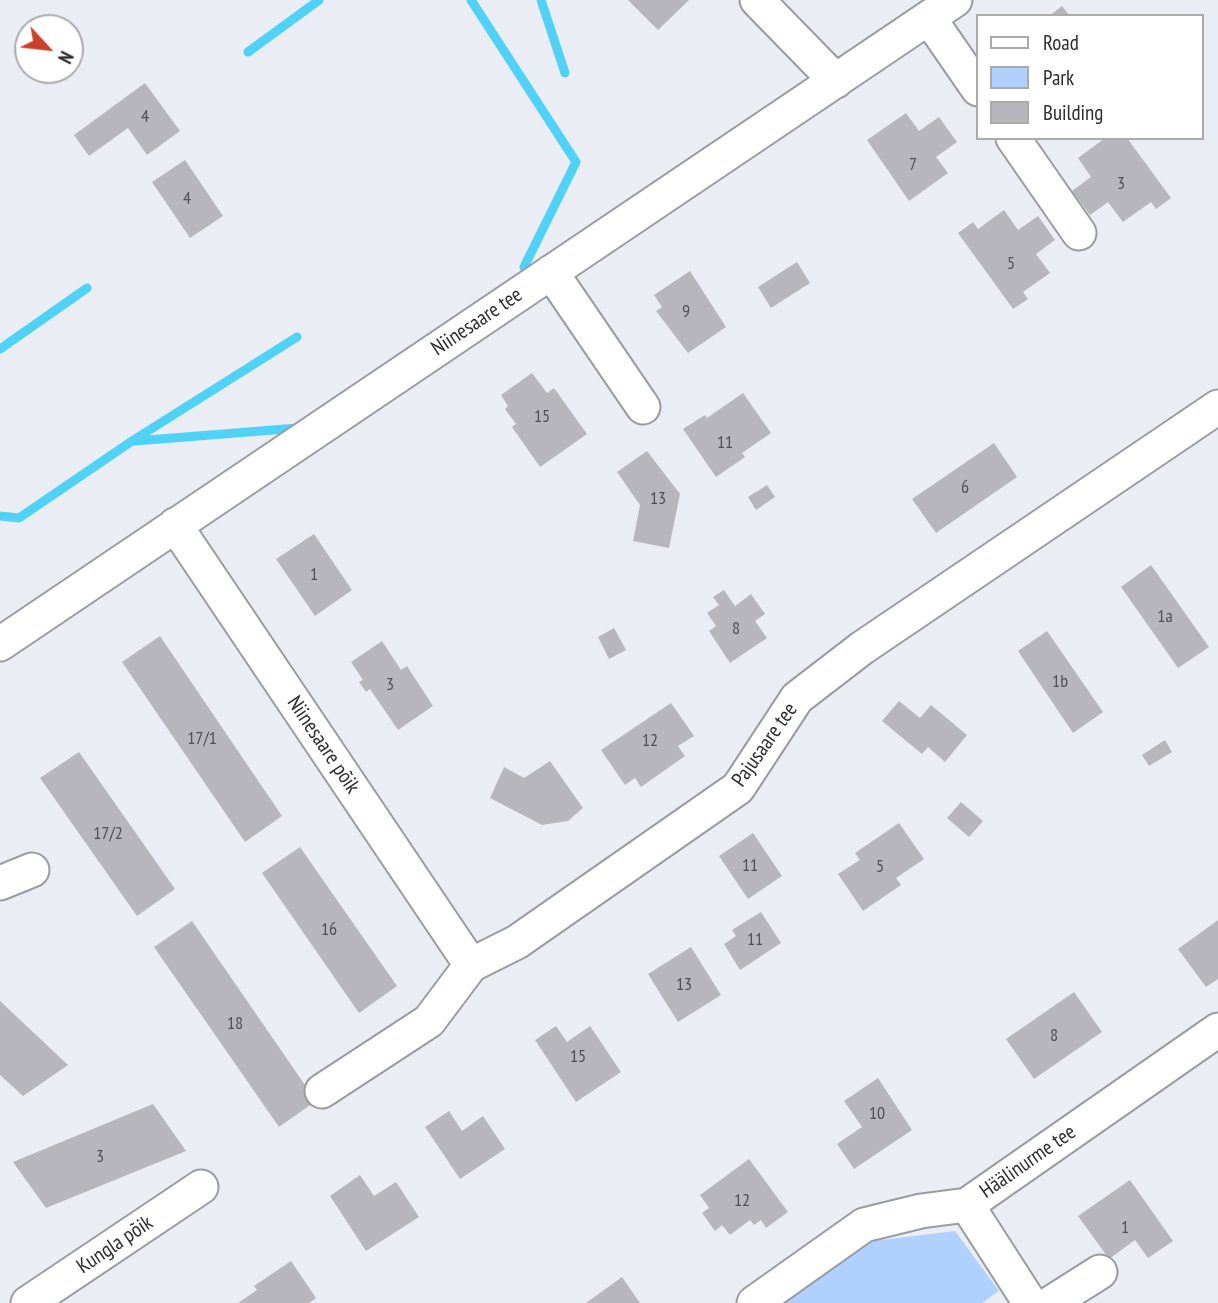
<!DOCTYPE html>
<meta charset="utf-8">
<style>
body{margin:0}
#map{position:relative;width:1218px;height:1303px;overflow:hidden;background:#eaeef4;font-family:"PT Sans Narrow",sans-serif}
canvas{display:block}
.legend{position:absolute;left:976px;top:14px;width:228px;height:126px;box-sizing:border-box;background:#fff;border:2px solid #ababac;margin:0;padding:9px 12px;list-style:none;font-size:21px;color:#2c2d30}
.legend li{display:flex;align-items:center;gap:14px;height:35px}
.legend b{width:35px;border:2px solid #ababac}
.north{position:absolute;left:14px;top:14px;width:70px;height:70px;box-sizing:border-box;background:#fff;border:2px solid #ababac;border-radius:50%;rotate:117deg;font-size:19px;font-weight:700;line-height:28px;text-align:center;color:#2c2d30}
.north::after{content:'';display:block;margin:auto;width:24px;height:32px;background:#cb4028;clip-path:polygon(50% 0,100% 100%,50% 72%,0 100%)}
</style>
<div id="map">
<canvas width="1218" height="1303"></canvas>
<ul class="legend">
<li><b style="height:9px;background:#fff"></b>Road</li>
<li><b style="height:19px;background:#b0d0fe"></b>Park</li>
<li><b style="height:19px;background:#b8b6bd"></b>Building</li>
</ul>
<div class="north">N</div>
</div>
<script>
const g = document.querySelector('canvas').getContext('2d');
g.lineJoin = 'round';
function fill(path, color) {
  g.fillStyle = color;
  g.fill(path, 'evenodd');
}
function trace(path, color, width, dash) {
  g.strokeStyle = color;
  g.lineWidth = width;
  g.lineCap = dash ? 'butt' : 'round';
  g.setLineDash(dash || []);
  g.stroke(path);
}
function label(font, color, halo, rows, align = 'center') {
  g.font = font + ' "PT Sans Narrow",sans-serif';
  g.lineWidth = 5;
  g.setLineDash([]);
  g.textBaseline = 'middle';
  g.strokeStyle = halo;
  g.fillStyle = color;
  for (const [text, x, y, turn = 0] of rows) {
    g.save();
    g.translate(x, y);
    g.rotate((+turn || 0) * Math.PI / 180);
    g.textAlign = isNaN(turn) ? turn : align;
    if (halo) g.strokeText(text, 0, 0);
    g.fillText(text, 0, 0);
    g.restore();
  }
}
const green = new Path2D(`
 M 955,1231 L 999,1291 L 982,1303 L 777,1303 L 864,1242 Z`);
const stream = new Path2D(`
 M 471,0 L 576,162 L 524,267
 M 541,0 L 565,73
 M 248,52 L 319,0
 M 0,349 L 87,288
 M 135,441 L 298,428
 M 0,516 L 19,518 L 132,441 L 297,337`);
const building = new Path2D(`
 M 628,0 L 689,0 L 658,30 Z
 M 1062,6 L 1070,16 L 1049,16 Z
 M 145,83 L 180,131 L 147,155 L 128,128 L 89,156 L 74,135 Z
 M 906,113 L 919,131 L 939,117 L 957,142 L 936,157 L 948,173 L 909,201 L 867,140 Z
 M 1105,138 L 1127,138 L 1171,198 L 1156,209 L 1151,202 L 1123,222 L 1108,202 L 1090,215 L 1072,191 L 1091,177 L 1078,158 Z
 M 185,160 L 223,216 L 190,238 L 152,182 Z
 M 1004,210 L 1018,230 L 1038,216 L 1055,240 L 1036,254 L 1050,273 L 1023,292 L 1028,299 L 1013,309 L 958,233 L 973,222 L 978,229 Z
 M 797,262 L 810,283 L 771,308 L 758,287 Z
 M 690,271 L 726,327 L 688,353 L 656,311 L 662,307 L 654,295 Z
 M 532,373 L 547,393 L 554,388 L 587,434 L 540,467 L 512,427 L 516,424 L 505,409 L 508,406 L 501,395 Z
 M 743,393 L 771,433 L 742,453 L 745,457 L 716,477 L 683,429 L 705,415 L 707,418 Z
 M 994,443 L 1017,477 L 936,533 L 912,499 Z
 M 647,451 L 680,494 L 669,548 L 633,541 L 640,505 L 617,472 Z
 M 767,485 L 775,497 L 756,510 L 748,497 Z
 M 314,534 L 352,590 L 315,616 L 276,559 Z
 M 1151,565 L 1209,647 L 1178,668 L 1121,587 Z
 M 724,590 L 735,606 L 751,594 L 765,614 L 755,621 L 767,638 L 730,663 L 709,631 L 716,626 L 707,613 L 719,605 L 713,597 Z
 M 614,628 L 626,650 L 609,659 L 598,637 Z
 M 1047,631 L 1103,712 L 1073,733 L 1018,651 Z
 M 160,636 L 282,816 L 245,842 L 122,662 Z
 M 382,641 L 401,670 L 407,666 L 433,706 L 398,730 L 370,689 L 366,692 L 359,682 L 363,680 L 351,662 Z
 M 899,701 L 920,718 L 931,705 L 967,735 L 945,762 L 928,747 L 922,754 L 882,721 Z
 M 671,703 L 694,736 L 678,746 L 685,756 L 641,787 L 635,778 L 625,785 L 601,750 Z
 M 1165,740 L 1172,752 L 1149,766 L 1142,755 Z
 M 79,752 L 175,889 L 137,916 L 40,778 Z
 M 550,761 L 583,808 L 568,821 L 542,825 L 490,798 L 504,767 L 524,778 Z
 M 961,802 L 983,821 L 969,837 L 947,818 Z
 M 899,823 L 924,859 L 896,878 L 901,885 L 863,911 L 838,874 L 860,860 L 855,853 Z
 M 753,833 L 782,876 L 748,899 L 719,856 Z
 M 300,847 L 397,986 L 359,1013 L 262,873 Z
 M 761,912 L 781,943 L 740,970 L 724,944 L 736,936 L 732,930 Z
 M 1218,920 L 1218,979 L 1206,987 L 1178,949 Z
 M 192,921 L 316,1101 L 279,1127 L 154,947 Z
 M 691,947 L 721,995 L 678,1022 L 648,974 Z
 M 1074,992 L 1102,1032 L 1034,1079 L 1006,1039 Z
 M 0,1001 L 68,1065 L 23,1096 L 0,1075 Z
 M 556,1026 L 567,1042 L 590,1026 L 621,1072 L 576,1102 L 535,1040 Z
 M 878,1078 L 912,1130 L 854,1169 L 837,1144 L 862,1127 L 844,1101 Z
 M 153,1104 L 186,1151 L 46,1208 L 13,1162 Z
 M 449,1111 L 462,1131 L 483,1116 L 505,1149 L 460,1179 L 425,1127 Z
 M 749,1159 L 788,1212 L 766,1228 L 761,1220 L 754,1225 L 750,1220 L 730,1235 L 722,1225 L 715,1231 L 702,1213 L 709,1208 L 700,1195 Z
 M 360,1175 L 374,1196 L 396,1182 L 419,1217 L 366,1251 L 330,1196 Z
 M 1130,1180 L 1173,1241 L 1148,1258 L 1135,1240 L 1109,1259 L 1078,1216 Z
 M 291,1261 L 316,1298 L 309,1303 L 238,1303 L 257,1290 L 254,1286 Z
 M 622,1277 L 640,1303 L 586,1303 Z`);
const minor = new Path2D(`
 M 757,0 L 836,81
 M 929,18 L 978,89
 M 1013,138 L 1079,233
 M 551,272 L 643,407
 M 175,525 L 471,965
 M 0,644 L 955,0
 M 0,883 L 32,870
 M 322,1091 L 429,1021 L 471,965 L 517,942 L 738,788 L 797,698 L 862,648 L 1218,407
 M 967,1205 L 1030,1303
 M 28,1303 L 201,1187
 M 754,1303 L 864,1225 L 921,1211 L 967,1205 L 1218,1030
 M 1051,1303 L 1100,1272`);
const numberNames = [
 ["4",145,117],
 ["7",913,165],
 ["3",1121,184],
 ["4",187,199],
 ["5",1011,264],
 ["9",686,312],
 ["15",542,417],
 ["11",725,443],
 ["6",965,488],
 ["13",658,499],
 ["1",314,575],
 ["1a",1165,617],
 ["8",736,629],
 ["1b",1060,682],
 ["3",390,685],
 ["17/1",202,739],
 ["12",650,741],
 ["17/2",108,834],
 ["11",750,866],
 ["5",880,867],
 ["16",329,930],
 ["11",755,940],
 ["13",684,985],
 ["18",235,1024],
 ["8",1054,1036],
 ["15",578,1057],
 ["10",877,1114],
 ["3",100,1157],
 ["12",742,1201],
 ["1",1125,1228]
];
const streetNames = [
 ["Niinesaare tee",477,322,-34],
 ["Niinesaare põik",323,745,56],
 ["Pajusaare tee",765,745,-55],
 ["Häälinurme tee",1028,1162,-35],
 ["Kungla põik",115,1245,-34]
];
fill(green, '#b0d0fe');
trace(stream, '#50d1f6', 9);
fill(building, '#b8b6bd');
trace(minor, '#989ca1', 37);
trace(minor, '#fff', 33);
label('18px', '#4f4f53', null, numberNames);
label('21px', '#2c2d30', '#fff', streetNames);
</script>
